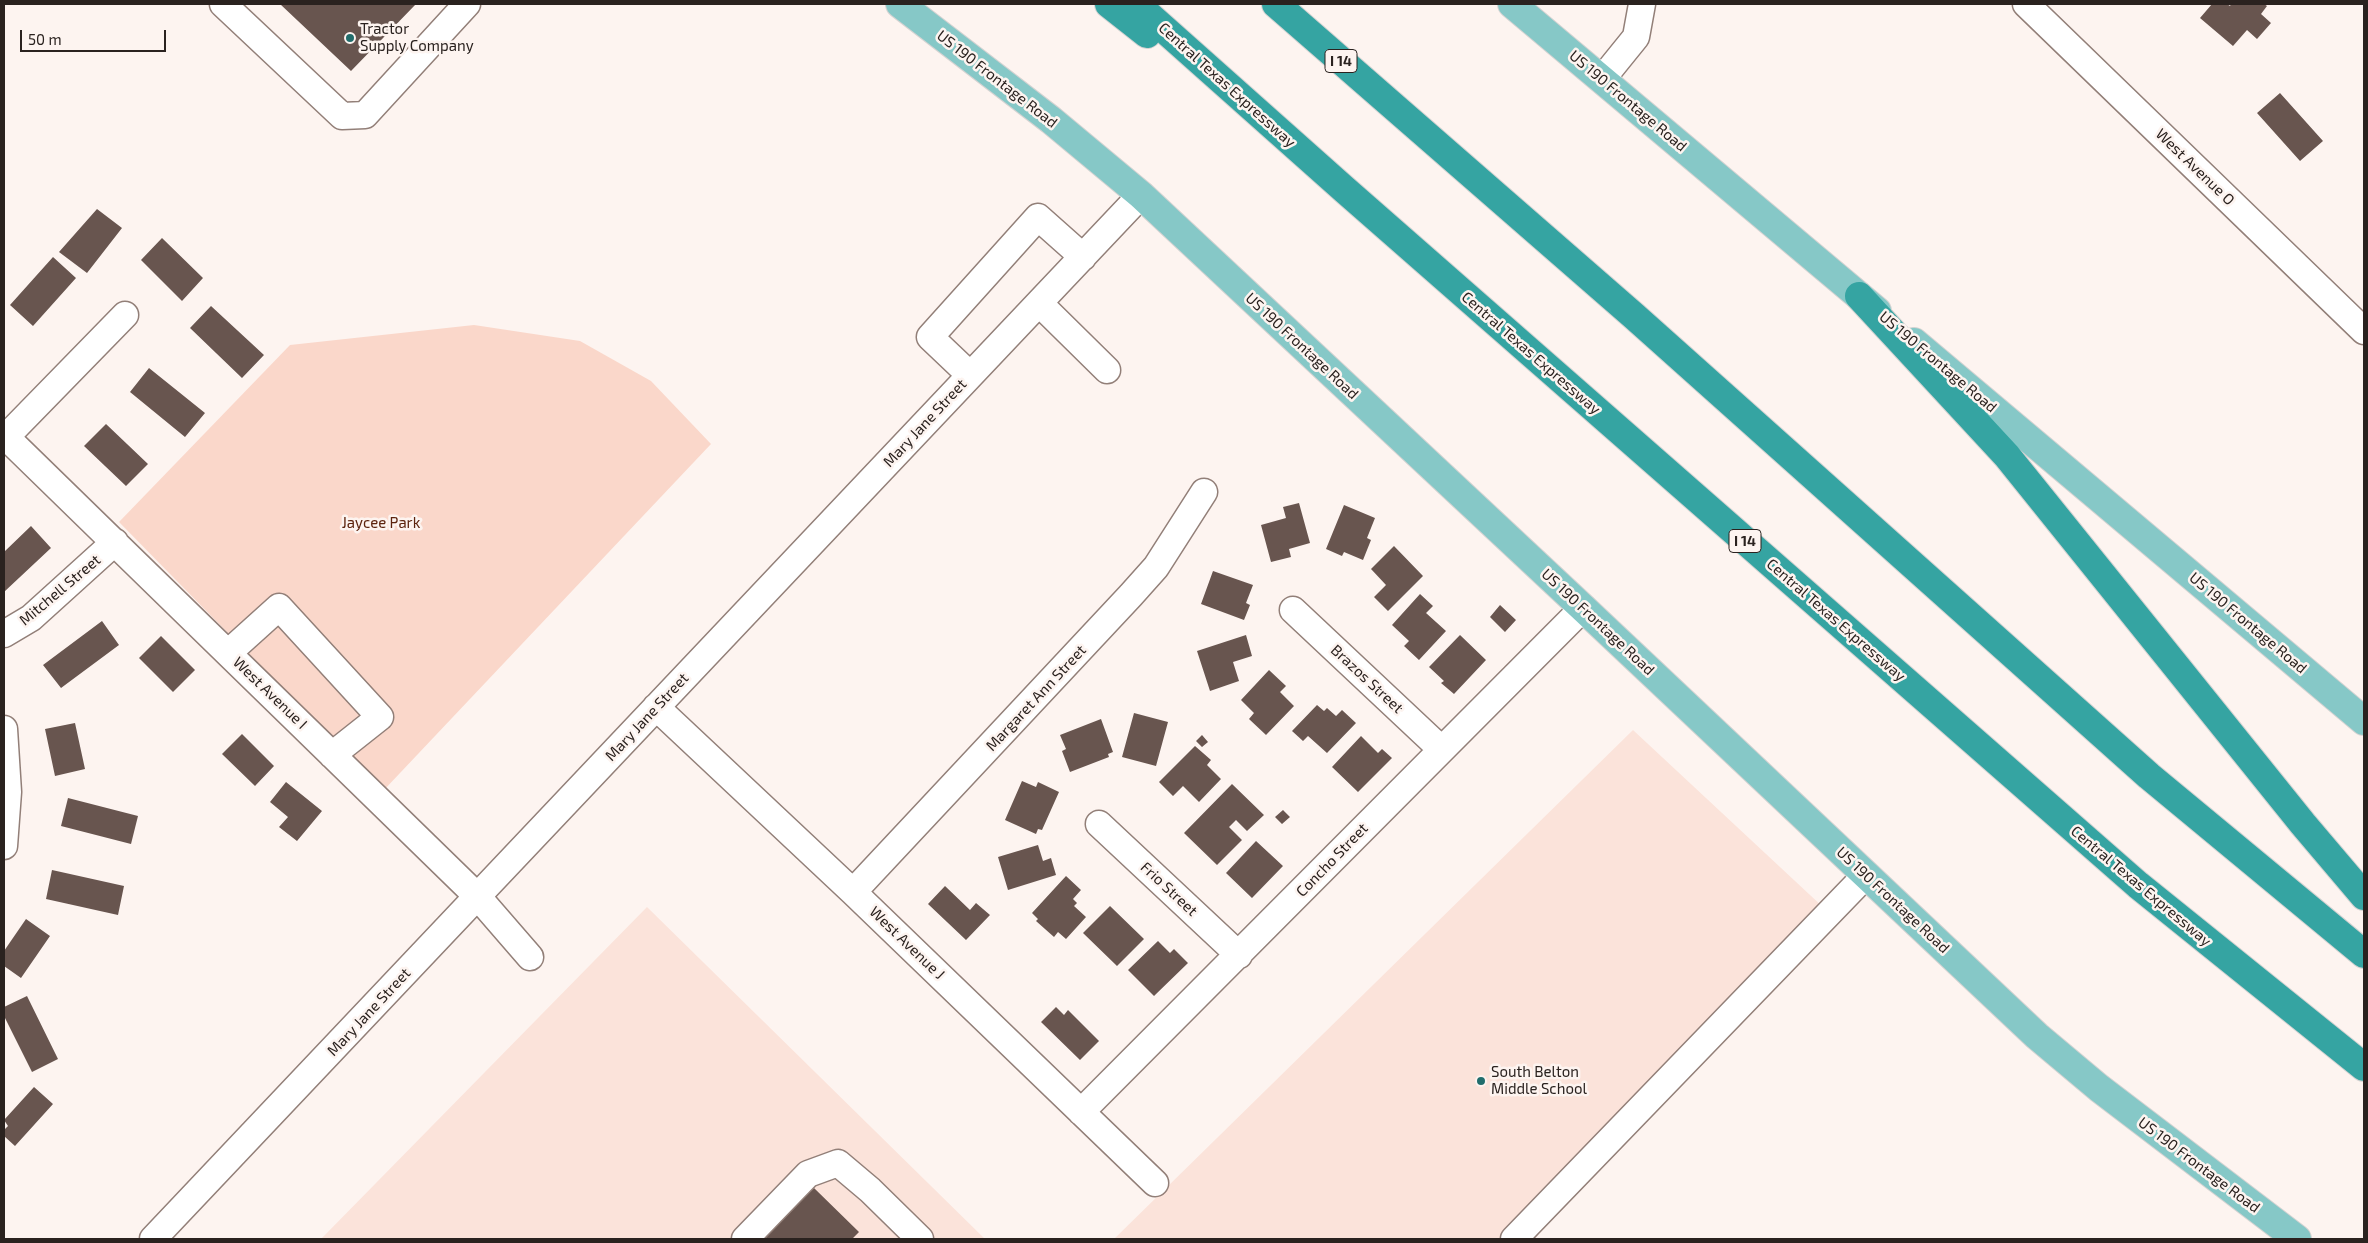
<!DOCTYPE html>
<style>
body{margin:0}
#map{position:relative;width:2368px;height:1243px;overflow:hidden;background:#fdf4f0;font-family:"Exo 2",sans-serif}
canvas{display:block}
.frame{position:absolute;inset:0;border:5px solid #2a221f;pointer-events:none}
.scale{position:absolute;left:20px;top:30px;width:146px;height:22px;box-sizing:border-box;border:2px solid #2a221f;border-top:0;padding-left:6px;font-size:15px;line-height:18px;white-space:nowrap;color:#2a221f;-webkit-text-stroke:4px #fdf4f0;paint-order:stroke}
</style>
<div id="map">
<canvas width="2368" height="1243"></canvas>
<div class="frame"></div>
<div class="scale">50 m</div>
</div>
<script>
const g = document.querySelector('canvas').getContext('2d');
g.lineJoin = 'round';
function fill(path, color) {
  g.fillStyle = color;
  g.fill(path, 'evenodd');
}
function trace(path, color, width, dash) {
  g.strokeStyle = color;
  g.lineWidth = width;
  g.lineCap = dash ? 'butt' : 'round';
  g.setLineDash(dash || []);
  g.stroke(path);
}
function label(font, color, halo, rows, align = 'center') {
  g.font = font + ' "Exo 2",sans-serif';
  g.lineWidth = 5;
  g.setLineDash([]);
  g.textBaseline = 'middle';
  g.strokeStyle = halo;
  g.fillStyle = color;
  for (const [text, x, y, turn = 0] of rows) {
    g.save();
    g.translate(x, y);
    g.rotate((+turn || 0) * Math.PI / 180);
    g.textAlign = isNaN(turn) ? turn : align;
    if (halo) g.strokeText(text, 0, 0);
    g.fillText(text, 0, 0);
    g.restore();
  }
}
const built = new Path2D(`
 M 1633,730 L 1839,922 L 1534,1239 L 1114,1239 Z
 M 647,907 L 985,1239 L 321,1239 Z`);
const green = new Path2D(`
 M 474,325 L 580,341 L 651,381 L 711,444 L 383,791 L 119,522 L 290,345 Z`);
const building = new Path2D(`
 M 280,4 L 416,4 L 351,71 Z
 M 2212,4 L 2227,4 L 2230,6 L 2231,4 L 2264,4 L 2267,6 L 2261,14 L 2271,23 L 2257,39 L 2247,30 L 2233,46 L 2200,18 Z
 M 2280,93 L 2323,141 L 2300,161 L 2257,113 Z
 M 97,209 L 122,228 L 87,273 L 59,252 Z
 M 162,238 L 203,278 L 182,301 L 141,260 Z
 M 53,257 L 76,278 L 33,326 L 10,305 Z
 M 211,306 L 264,355 L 242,378 L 190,328 Z
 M 149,368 L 205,413 L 185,437 L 130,392 Z
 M 106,424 L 148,464 L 126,486 L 84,446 Z
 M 1299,503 L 1310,543 L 1289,549 L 1291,557 L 1271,562 L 1261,525 L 1286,518 L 1283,507 Z
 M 1344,505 L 1375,518 L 1367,538 L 1371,540 L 1363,560 L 1344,552 L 1342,556 L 1326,549 Z
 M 31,526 L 51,548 L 4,592 L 4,552 Z
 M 1394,546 L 1423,576 L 1388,611 L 1374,597 L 1386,585 L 1371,569 Z
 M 1213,571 L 1253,585 L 1246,603 L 1250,605 L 1244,620 L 1201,604 Z
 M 1420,594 L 1433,606 L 1426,613 L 1446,631 L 1419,660 L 1404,646 L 1409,641 L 1392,625 Z
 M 1500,605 L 1516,620 L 1505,632 L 1490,617 Z
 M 102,621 L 119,645 L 61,688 L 43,665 Z
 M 1246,635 L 1252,656 L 1233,662 L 1239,681 L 1210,691 L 1197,651 Z
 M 1460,635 L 1486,660 L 1454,694 L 1441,683 L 1444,681 L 1429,667 Z
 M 161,636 L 195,670 L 173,692 L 139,658 Z
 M 1269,670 L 1286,686 L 1280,692 L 1294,706 L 1266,735 L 1249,719 L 1254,713 L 1241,700 Z
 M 1317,705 L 1324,711 L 1327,708 L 1336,716 L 1342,710 L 1356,723 L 1327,753 L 1308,736 L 1303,741 L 1292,731 Z
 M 1134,713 L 1168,722 L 1156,766 L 1122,757 Z
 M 1101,719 L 1113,752 L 1108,754 L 1109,757 L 1070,772 L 1062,751 L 1066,749 L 1060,735 Z
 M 75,723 L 85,769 L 55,776 L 45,729 Z
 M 242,734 L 274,766 L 255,786 L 222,754 Z
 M 1202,735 L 1208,742 L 1202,747 L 1196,741 Z
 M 1361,736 L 1378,753 L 1382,749 L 1392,758 L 1358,792 L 1332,767 Z
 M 1195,746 L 1211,760 L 1207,765 L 1221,779 L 1199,802 L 1183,786 L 1173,796 L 1159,782 Z
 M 1022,781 L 1036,787 L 1038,782 L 1059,792 L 1042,830 L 1038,829 L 1036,834 L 1005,820 Z
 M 286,782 L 322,811 L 297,841 L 279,827 L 288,817 L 270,802 Z
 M 1232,784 L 1264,815 L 1247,831 L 1236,820 L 1229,827 L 1242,840 L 1217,865 L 1184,833 Z
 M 68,798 L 138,816 L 131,844 L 61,826 Z
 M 1283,810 L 1290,817 L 1282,824 L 1275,817 Z
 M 1256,841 L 1283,866 L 1252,898 L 1226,873 Z
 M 1038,845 L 1043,861 L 1051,858 L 1056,875 L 1008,890 L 998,857 Z
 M 52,870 L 124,886 L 118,915 L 46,899 Z
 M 1066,876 L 1081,890 L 1073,899 L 1077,903 L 1074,906 L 1086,917 L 1066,939 L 1058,932 L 1054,937 L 1036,921 L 1038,919 L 1032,913 Z
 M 945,886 L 970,910 L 976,903 L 990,915 L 966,940 L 928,904 Z
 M 1110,906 L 1144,939 L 1117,966 L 1083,933 Z
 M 26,919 L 50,936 L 21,978 L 4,966 L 4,951 Z
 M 1158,941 L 1170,953 L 1174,949 L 1188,963 L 1154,996 L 1128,970 Z
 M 27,996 L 58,1059 L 32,1072 L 4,1016 L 4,1007 Z
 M 1056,1007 L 1064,1015 L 1068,1010 L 1099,1041 L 1080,1060 L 1041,1022 Z
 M 34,1087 L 53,1104 L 15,1146 L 4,1136 L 4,1130 L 8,1126 L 4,1120 Z
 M 814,1188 L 859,1232 L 852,1239 L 763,1239 Z`);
const minor = new Path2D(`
 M 223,4 L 342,116 L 365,115 L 467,4
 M 2026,4 L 2364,331
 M 1602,79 L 1636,37 L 1642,4
 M 1039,303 L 1107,370
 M 970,375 L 930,337 L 1038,217 L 1083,257
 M 4,435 L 478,897 L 530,957
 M 6,437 L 125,315
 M 1293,610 L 1441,749
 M 4,634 L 31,618 L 115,542
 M 228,653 L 279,607 L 380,717 L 332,755
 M 656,707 L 853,892 L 1155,1183
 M 4,729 L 8,792 L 4,846
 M 1099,824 L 1239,955
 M 853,892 L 1131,595 L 1156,567 L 1204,492
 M 1081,1112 L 1583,608
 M 153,1239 L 1141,195
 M 745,1239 L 808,1174 L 838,1163 L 870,1190 L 920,1239
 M 1514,1239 L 1866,875`);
const major = new Path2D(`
 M 900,4 L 1051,120 L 1141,195 L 1583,608 L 2037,1036 L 2099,1088 L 2297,1239
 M 1512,4 L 1877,311
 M 1914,342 L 2364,721`);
const highway = new Path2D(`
 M 1109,4 L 1147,34
 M 1136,4 L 1345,190 L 2138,885 L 2364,1067
 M 1276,4 L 1634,316 L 2149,776 L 2364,954
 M 1859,296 L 2007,456 L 2303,824 L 2364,896`);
const markers = [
 [350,38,5,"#216d6c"],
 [1481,1081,5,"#216d6c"]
];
const shields = [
 [1341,61,32],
 [1745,541,32]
];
const shieldNames = [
 ["I 14",1341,61],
 ["I 14",1745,541]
];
const poiNames = [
 ["Tractor",360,29],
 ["Supply Company",360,46],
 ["South Belton",1491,1072],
 ["Middle School",1491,1089]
];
const streetNames = [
 ["US 190 Frontage Road",997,79,38],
 ["Central Texas Expressway",1227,85,42],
 ["US 190 Frontage Road",1628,101,40],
 ["West Avenue O",2195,167,44],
 ["US 190 Frontage Road",1302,346,43],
 ["Central Texas Expressway",1531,353,41],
 ["US 190 Frontage Road",1938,362,40],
 ["Mary Jane Street",925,423,-47],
 ["Mitchell Street",60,590,-40],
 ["Central Texas Expressway",1836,620,41],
 ["US 190 Frontage Road",1598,622,43],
 ["US 190 Frontage Road",2248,623,40],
 ["Brazos Street",1367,679,43],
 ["West Avenue I",270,693,44],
 ["Margaret Ann Street",1036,698,-47],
 ["Mary Jane Street",647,717,-47],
 ["Concho Street",1332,860,-46],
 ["Central Texas Expressway",2141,886,40],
 ["Frio Street",1169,889,43],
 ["US 190 Frontage Road",1893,900,43],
 ["West Avenue J",907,943,44],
 ["Mary Jane Street",369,1012,-47],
 ["US 190 Frontage Road",2199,1165,37]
];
const parkNames = [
 ["Jaycee Park",381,523]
];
fill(built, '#fbe3da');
fill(green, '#fad7ca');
fill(building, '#68554f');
trace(minor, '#927f78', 29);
trace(major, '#d4d3d2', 30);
trace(highway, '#d4d3d2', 30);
trace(minor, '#fff', 26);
trace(major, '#86c8c7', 28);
trace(highway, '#35a4a2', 28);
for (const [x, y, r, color] of markers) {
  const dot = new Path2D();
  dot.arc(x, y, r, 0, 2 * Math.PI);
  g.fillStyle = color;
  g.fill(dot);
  trace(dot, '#fdf4f0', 2);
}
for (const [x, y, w] of shields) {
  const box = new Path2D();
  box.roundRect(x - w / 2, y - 11.5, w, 23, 4);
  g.fillStyle = '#fdf4f0';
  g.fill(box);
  trace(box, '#2a221f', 1);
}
label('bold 14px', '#2a221f', null, shieldNames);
label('15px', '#2a221f', '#fdf4f0', poiNames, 'left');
label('15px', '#2a221f', '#fdf4f0', streetNames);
label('15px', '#5c230d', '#fdf4f0', parkNames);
</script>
